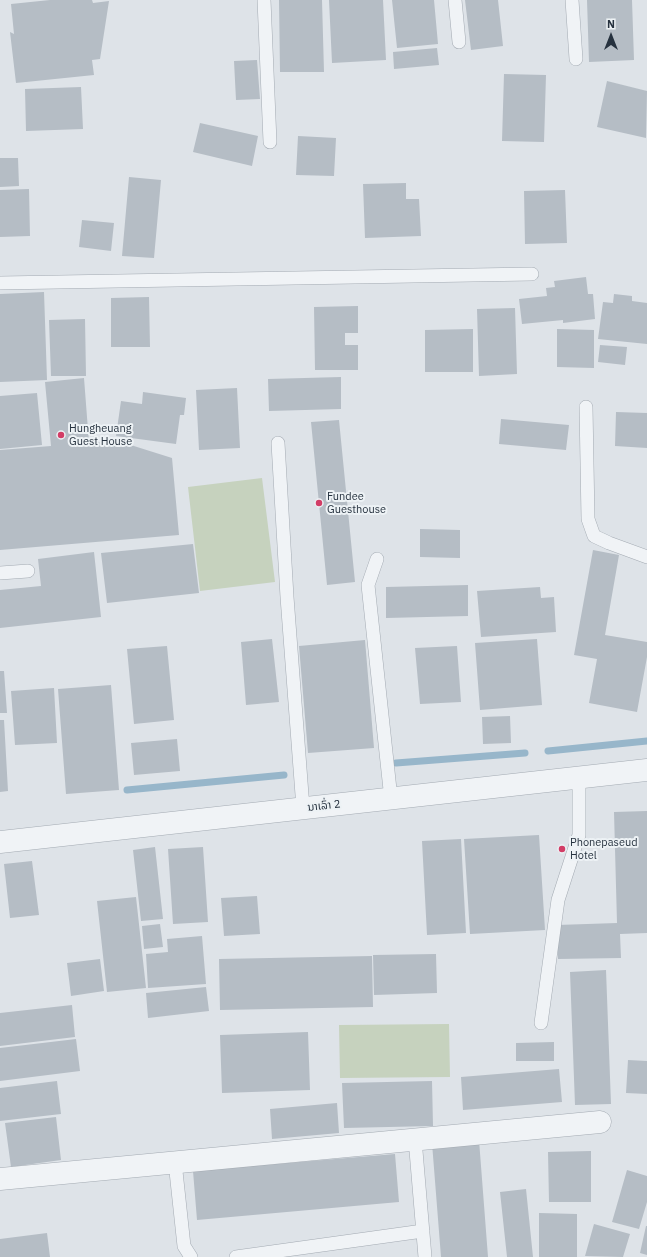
<!DOCTYPE html>
<meta charset="utf-8">
<style>
body{margin:0}
#map{position:relative;width:647px;height:1257px;overflow:hidden;background:#dee3e8;font-family:"IBM Plex Sans",sans-serif}
canvas{display:block}
.north{position:absolute;left:591px;top:16px;width:40px;height:40px;-webkit-text-stroke:3px #edf2f5;paint-order:stroke;rotate:0deg;font-size:11px;font-weight:700;line-height:16px;text-align:center;color:#26323f}
.north::after{content:'';display:block;margin:auto;width:14px;height:18px;background:#26323f;clip-path:polygon(50% 0,100% 100%,50% 72%,0 100%)}
</style>
<div id="map">
<canvas width="647" height="1257"></canvas>
<div class="north">N</div>
</div>
<script>
const g = document.querySelector('canvas').getContext('2d');
g.lineJoin = 'round';
function fill(path, color) {
  g.fillStyle = color;
  g.fill(path, 'evenodd');
}
function trace(path, color, width, dash) {
  g.strokeStyle = color;
  g.lineWidth = width;
  g.lineCap = dash ? 'butt' : 'round';
  g.setLineDash(dash || []);
  g.stroke(path);
}
function label(font, color, halo, rows, align = 'center') {
  g.font = font + ' "IBM Plex Sans","Noto Sans Lao",sans-serif';
  g.lineWidth = 4;
  g.setLineDash([]);
  g.textBaseline = 'middle';
  g.strokeStyle = halo;
  g.fillStyle = color;
  for (const [text, x, y, turn = 0] of rows) {
    g.save();
    g.translate(x, y);
    g.rotate((+turn || 0) * Math.PI / 180);
    g.textAlign = isNaN(turn) ? turn : align;
    if (halo) g.strokeText(text, 0, 0);
    g.fillText(text, 0, 0);
    g.restore();
  }
}
const green = new Path2D(`
 M 262,478 L 275,582 L 200,591 L 188,487 Z
 M 449,1024 L 450,1077 L 340,1078 L 339,1025 Z`);
const stream = new Path2D(`
 M 548,751 L 647,741
 M 396,763 L 525,753
 M 127,790 L 284,775`);
const building = new Path2D(`
 M 50,0 L 92,0 L 93,3 L 109,1 L 100,59 L 92,60 L 94,75 L 16,83 L 10,32 L 14,34 L 11,4 Z
 M 279,0 L 322,0 L 324,72 L 280,72 Z
 M 329,0 L 383,0 L 386,60 L 332,63 Z
 M 392,0 L 434,0 L 438,44 L 397,48 Z
 M 465,0 L 498,0 L 503,46 L 471,50 Z
 M 587,0 L 632,0 L 634,60 L 589,62 Z
 M 437,48 L 439,65 L 394,69 L 393,52 Z
 M 257,60 L 260,99 L 236,100 L 234,61 Z
 M 504,74 L 546,75 L 544,142 L 502,141 Z
 M 607,81 L 647,91 L 646,138 L 597,127 Z
 M 81,87 L 83,129 L 26,131 L 25,89 Z
 M 200,123 L 258,136 L 252,166 L 193,152 Z
 M 298,136 L 336,138 L 334,176 L 296,175 Z
 M 0,158 L 18,158 L 19,186 L 0,187 Z
 M 129,177 L 161,180 L 154,258 L 122,256 Z
 M 406,183 L 406,199 L 419,199 L 421,236 L 365,238 L 363,184 Z
 M 29,189 L 30,236 L 0,237 L 0,190 Z
 M 565,190 L 567,243 L 525,244 L 524,191 Z
 M 82,220 L 114,223 L 111,251 L 79,247 Z
 M 586,277 L 588,294 L 593,294 L 595,319 L 563,323 L 563,320 L 522,324 L 519,299 L 547,296 L 546,288 L 555,287 L 554,281 Z
 M 44,292 L 47,380 L 0,382 L 0,294 Z
 M 614,294 L 632,296 L 632,301 L 647,303 L 647,344 L 598,339 L 603,302 L 613,303 Z
 M 149,297 L 150,347 L 111,347 L 111,298 Z
 M 358,306 L 358,333 L 345,333 L 345,345 L 358,345 L 358,370 L 315,370 L 314,307 Z
 M 515,308 L 517,374 L 479,376 L 477,309 Z
 M 85,319 L 86,376 L 51,376 L 49,320 Z
 M 473,329 L 473,372 L 425,372 L 425,330 Z
 M 557,329 L 594,330 L 594,368 L 557,367 Z
 M 600,345 L 627,347 L 625,365 L 598,362 Z
 M 341,377 L 341,409 L 269,411 L 268,379 Z
 M 84,378 L 89,443 L 118,441 L 172,458 L 179,535 L 0,550 L 0,450 L 51,446 L 45,382 Z
 M 237,388 L 240,448 L 199,450 L 196,390 Z
 M 143,392 L 186,398 L 184,415 L 180,415 L 176,444 L 116,436 L 121,401 L 142,404 Z
 M 37,393 L 42,445 L 0,449 L 0,396 Z
 M 616,412 L 647,413 L 647,448 L 615,446 Z
 M 501,419 L 569,425 L 566,450 L 499,444 Z
 M 339,420 L 355,582 L 327,585 L 311,422 Z
 M 420,529 L 460,530 L 460,558 L 420,557 Z
 M 193,544 L 199,593 L 107,603 L 101,553 Z
 M 593,550 L 619,555 L 605,635 L 647,642 L 647,657 L 637,712 L 589,703 L 597,659 L 574,655 Z
 M 94,552 L 101,617 L 0,628 L 0,590 L 41,586 L 38,559 Z
 M 468,585 L 468,616 L 386,618 L 386,587 Z
 M 540,587 L 541,598 L 554,597 L 556,632 L 481,637 L 477,591 Z
 M 272,639 L 279,702 L 246,705 L 241,642 Z
 M 537,639 L 542,705 L 480,710 L 475,643 Z
 M 365,640 L 374,748 L 308,753 L 299,646 Z
 M 167,646 L 174,720 L 134,724 L 127,649 Z
 M 457,646 L 461,702 L 420,704 L 415,648 Z
 M 0,671 L 4,671 L 7,713 L 0,713 Z
 M 111,685 L 119,790 L 66,794 L 58,689 Z
 M 54,688 L 57,743 L 15,745 L 11,691 Z
 M 510,716 L 511,743 L 483,744 L 482,717 Z
 M 0,720 L 4,720 L 8,791 L 0,792 Z
 M 177,739 L 180,771 L 134,775 L 131,743 Z
 M 647,811 L 647,933 L 620,934 L 621,958 L 558,959 L 557,925 L 617,923 L 614,812 Z
 M 539,835 L 545,930 L 470,934 L 464,839 Z
 M 461,839 L 466,933 L 427,935 L 422,841 Z
 M 155,847 L 163,919 L 141,921 L 133,850 Z
 M 203,847 L 208,922 L 173,924 L 168,849 Z
 M 32,861 L 39,915 L 10,918 L 4,864 Z
 M 257,896 L 260,934 L 224,936 L 221,898 Z
 M 136,897 L 146,988 L 107,992 L 97,901 Z
 M 160,924 L 163,947 L 144,949 L 142,926 Z
 M 202,936 L 206,984 L 148,988 L 146,954 L 168,952 L 167,939 Z
 M 436,954 L 437,993 L 374,995 L 373,955 Z
 M 372,956 L 373,1007 L 220,1010 L 219,959 Z
 M 100,959 L 104,991 L 71,996 L 67,963 Z
 M 606,970 L 611,1104 L 575,1105 L 570,972 Z
 M 206,987 L 209,1011 L 148,1018 L 146,993 Z
 M 72,1005 L 75,1037 L 0,1046 L 0,1013 Z
 M 308,1032 L 310,1090 L 222,1093 L 220,1035 Z
 M 76,1039 L 80,1071 L 0,1081 L 0,1048 Z
 M 554,1042 L 554,1061 L 516,1061 L 516,1043 Z
 M 628,1060 L 647,1061 L 647,1094 L 626,1093 Z
 M 559,1069 L 562,1102 L 463,1110 L 461,1077 Z
 M 57,1081 L 61,1114 L 0,1121 L 0,1088 Z
 M 432,1081 L 433,1126 L 344,1128 L 342,1083 Z
 M 337,1103 L 339,1133 L 272,1139 L 270,1109 Z
 M 56,1117 L 61,1160 L 11,1167 L 5,1123 Z
 M 479,1140 L 488,1257 L 441,1257 L 432,1143 Z
 M 591,1151 L 591,1202 L 549,1202 L 548,1152 Z
 M 395,1154 L 399,1202 L 197,1220 L 193,1171 Z
 M 627,1170 L 647,1176 L 647,1202 L 639,1229 L 612,1222 Z
 M 526,1189 L 533,1257 L 507,1257 L 500,1192 Z
 M 539,1213 L 577,1214 L 577,1257 L 539,1257 Z
 M 594,1224 L 630,1234 L 623,1257 L 585,1256 Z
 M 646,1226 L 647,1226 L 647,1255 L 640,1253 Z
 M 47,1233 L 50,1257 L 0,1257 L 0,1239 Z`);
const lane = new Path2D(`
 M 264,0 L 270,142
 M 455,0 L 459,42
 M 572,0 L 576,59
 M 0,283 L 532,274
 M 586,407 L 588,519 L 594,536 L 609,543 L 647,557
 M 278,443 L 287,597 L 303,808
 M 377,559 L 368,585 L 391,799
 M 0,573 L 28,571
 M 541,1023 L 558,900 L 579,835 L 579,778
 M 415,1139 L 425,1257
 M 175,1162 L 184,1246 L 191,1257
 M 236,1257 L 423,1231`);
const street = new Path2D(`
 M 0,842 L 647,770
 M 0,1179 L 600,1122`);
const markers = [
 [61,435,4,"#d23d66"],
 [319,503,4,"#d23d66"],
 [562,849,4,"#d23d66"]
];
const poiNames = [
 ["Hungheuang",69,429],
 ["Guest House",69,442],
 ["Fundee",327,497],
 ["Guesthouse",327,510],
 ["Phonepaseud",570,843],
 ["Hotel",570,856]
];
const streetNames = [
 ["ນາເລົ່າ 2",324,806,-6]
];
fill(green, '#c6d2be');
trace(stream, '#97b6ca', 7);
fill(building, '#b5bdc5');
trace(lane, '#a3aab2', 14);
trace(street, '#a3aab2', 23);
trace(lane, '#f0f3f6', 13);
trace(street, '#f0f3f6', 22);
for (const [x, y, r, color] of markers) {
  const dot = new Path2D();
  dot.arc(x, y, r, 0, 2 * Math.PI);
  g.fillStyle = color;
  g.fill(dot);
  trace(dot, '#edf2f5', 1.5);
}
label('11px', '#26323f', '#edf2f5', poiNames, 'left');
label('11px', '#26323f', '#edf2f5', streetNames);
</script>
